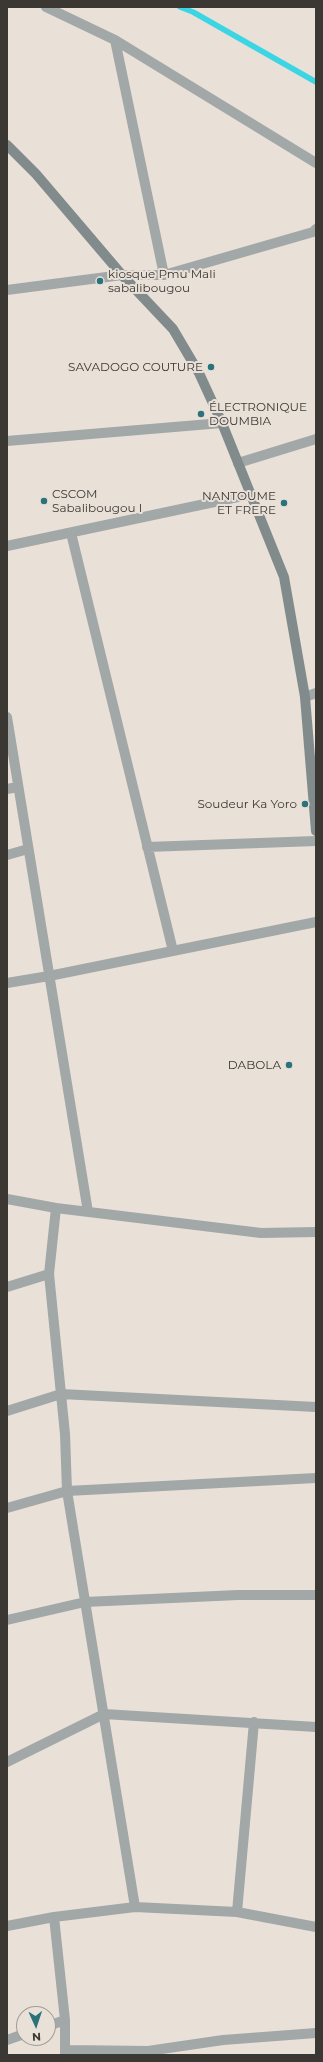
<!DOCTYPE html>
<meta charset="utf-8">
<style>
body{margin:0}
#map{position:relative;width:323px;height:2062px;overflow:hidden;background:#e9e0d8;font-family:Montserrat,sans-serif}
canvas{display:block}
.frame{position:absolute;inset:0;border:8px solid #3b3834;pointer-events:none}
.north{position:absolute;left:16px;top:2006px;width:40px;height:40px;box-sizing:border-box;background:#e9e0d8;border:1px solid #a39d96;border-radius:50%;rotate:177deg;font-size:11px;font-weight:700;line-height:16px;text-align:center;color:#3b3834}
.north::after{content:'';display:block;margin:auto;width:14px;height:18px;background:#2a737b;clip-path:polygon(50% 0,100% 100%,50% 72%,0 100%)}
</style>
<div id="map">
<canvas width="323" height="2062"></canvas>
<div class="frame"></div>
<div class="north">N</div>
</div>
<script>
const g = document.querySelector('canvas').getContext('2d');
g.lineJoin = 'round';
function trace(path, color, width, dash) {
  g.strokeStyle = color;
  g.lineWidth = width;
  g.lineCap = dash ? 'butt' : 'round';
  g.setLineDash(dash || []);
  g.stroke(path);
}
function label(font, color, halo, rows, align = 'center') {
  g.font = font + ' Montserrat,sans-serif';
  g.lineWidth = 4;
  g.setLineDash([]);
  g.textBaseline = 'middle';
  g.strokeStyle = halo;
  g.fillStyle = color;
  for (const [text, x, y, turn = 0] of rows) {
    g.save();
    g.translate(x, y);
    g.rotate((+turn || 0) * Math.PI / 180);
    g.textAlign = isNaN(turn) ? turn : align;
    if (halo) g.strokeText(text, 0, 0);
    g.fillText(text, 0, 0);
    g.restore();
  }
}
const stream = new Path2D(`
 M 180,7 L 193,12 L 316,82`);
const street = new Path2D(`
 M 46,7 L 115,40 L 316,163
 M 115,40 L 164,275
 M 7,290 L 122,275 L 164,275 L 313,232 L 316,229
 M 7,441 L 222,423
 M 238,463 L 316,439
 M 71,533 L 173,951
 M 7,546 L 252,494
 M 305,697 L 316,693
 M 7,717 L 88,1212
 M 7,789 L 18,787
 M 147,847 L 316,841
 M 7,855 L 28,849
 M 7,983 L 49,976 L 316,922
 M 7,1199 L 56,1208 L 261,1233 L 316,1232
 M 56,1208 L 49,1274 L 65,1434 L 67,1491 L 135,1907
 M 7,1287 L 49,1274
 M 7,1411 L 61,1394 L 316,1407
 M 7,1508 L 67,1491 L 316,1478
 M 7,1620 L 85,1602 L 238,1595 L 316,1595
 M 7,1762 L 104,1714 L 316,1727
 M 237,1912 L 254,1722
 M 54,1917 L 65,2020 L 65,2055
 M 7,1926 L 54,1917 L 135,1907 L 237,1912 L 316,1927
 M 48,2026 L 65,2020
 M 7,2040 L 24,2034
 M 65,2050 L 148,2051 L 223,2040 L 316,2033`);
const secondary = new Path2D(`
 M 7,145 L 36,174 L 122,275 L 173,329 L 199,373 L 222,423 L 284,577 L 305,697 L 316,831`);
const markers = [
 [100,281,4,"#2a737b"],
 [211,367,4,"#2a737b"],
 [201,414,4,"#2a737b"],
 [44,501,4,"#2a737b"],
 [284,503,4,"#2a737b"],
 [305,804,4,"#2a737b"],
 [289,1065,4,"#2a737b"]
];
const poiNames = [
 ["kiosque Pmu Mali",108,274,"left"],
 ["sabalibougou",108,288,"left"],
 ["SAVADOGO COUTURE",203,367],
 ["ÉLECTRONIQUE",209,407,"left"],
 ["DOUMBIA",209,421,"left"],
 ["CSCOM",52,494,"left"],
 ["Sabalibougou I",52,508,"left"],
 ["NANTOUME",276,496],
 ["ET FRERE",276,510],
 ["Soudeur Ka Yoro",297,804],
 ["DABOLA",281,1065]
];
trace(stream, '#3bd5e3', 5.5);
trace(street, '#a2a7a8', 10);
trace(secondary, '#828b8c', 10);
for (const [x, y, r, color] of markers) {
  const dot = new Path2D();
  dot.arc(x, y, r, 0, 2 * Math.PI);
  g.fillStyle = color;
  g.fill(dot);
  trace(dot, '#e9e0d8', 1.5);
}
label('12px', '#3b3834', '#e9e0d8', poiNames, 'right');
</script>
